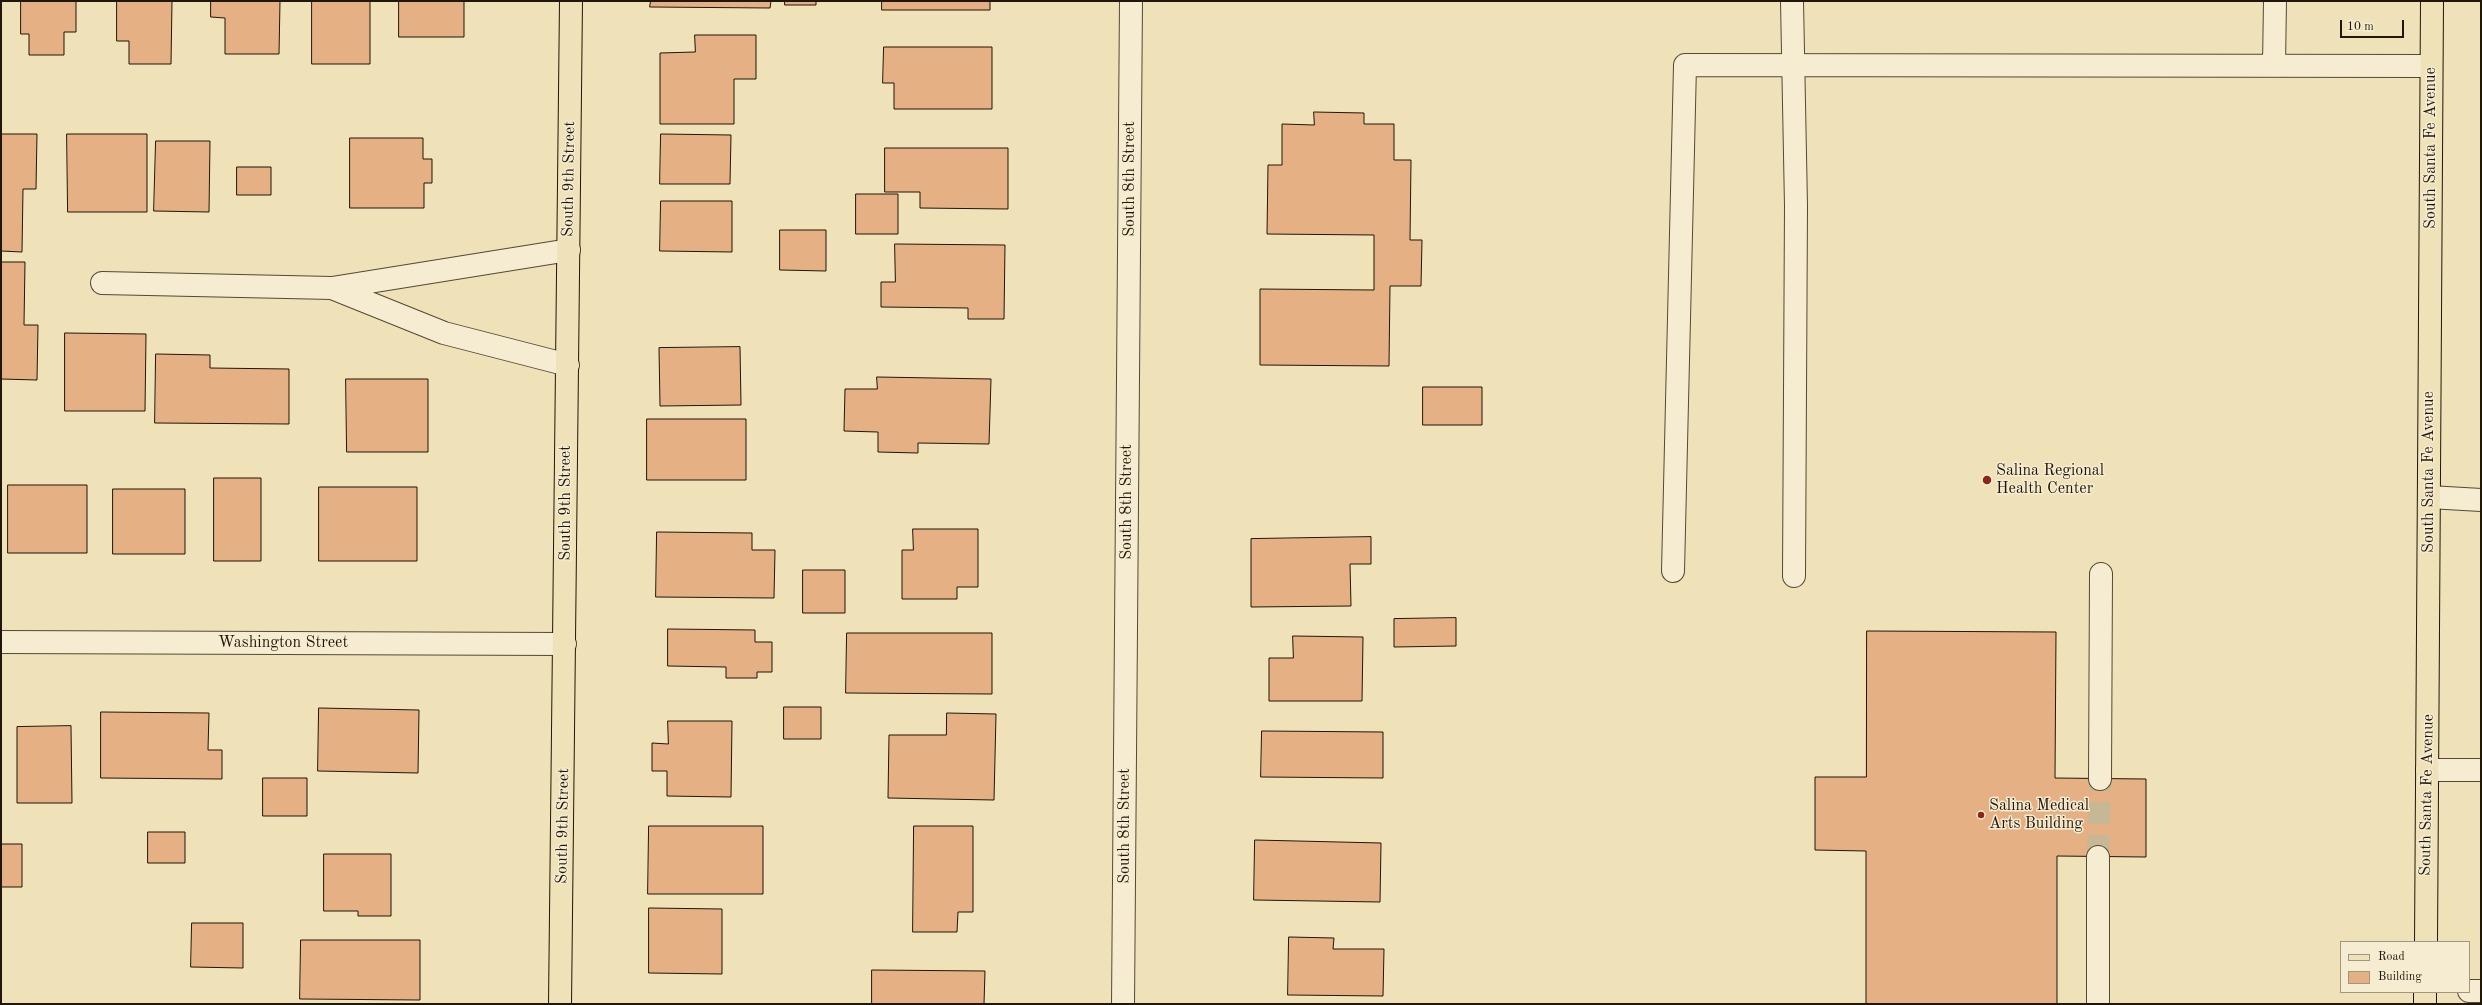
<!DOCTYPE html>
<style>
body{margin:0}
#map{position:relative;width:2482px;height:1005px;overflow:hidden;background:#efe1b8;font-family:"Old Standard TT",serif}
canvas{display:block}
.frame{position:absolute;inset:0;border:2px solid #201609;pointer-events:none}
.legend{position:absolute;left:2340px;top:941px;width:130px;height:52px;box-sizing:border-box;background:#f5ecd1;border:1px solid #a09681;margin:0;padding:5px 7px;list-style:none;font-size:12px;color:#201609}
.legend li{display:flex;align-items:center;gap:8px;height:20px}
.legend b{width:20px;border:1px solid #a09681}
.scale{position:absolute;left:2340px;top:20px;width:64px;height:18px;box-sizing:border-box;border:2px solid #201609;border-top:0;padding-left:5px;font-size:12px;line-height:14px;white-space:nowrap;color:#201609;-webkit-text-stroke:3px #f5ecd1;paint-order:stroke}
</style>
<div id="map">
<canvas width="2482" height="1005"></canvas>
<div class="frame"></div>
<ul class="legend">
<li><b style="height:5px;background:#efe1b8"></b>Road</li>
<li><b style="height:11px;background:#e6b085"></b>Building</li>
</ul>
<div class="scale">10 m</div>
</div>
<script>
const g = document.querySelector('canvas').getContext('2d');
g.lineJoin = 'round';
function fill(path, color) {
  g.fillStyle = color;
  g.fill(path, 'evenodd');
}
function trace(path, color, width, dash) {
  g.strokeStyle = color;
  g.lineWidth = width;
  g.lineCap = dash ? 'butt' : 'round';
  g.setLineDash(dash || []);
  g.stroke(path);
}
function label(font, color, halo, rows, align = 'center') {
  g.font = font + ' "Old Standard TT",serif';
  g.lineWidth = 3;
  g.setLineDash([]);
  g.textBaseline = 'middle';
  g.strokeStyle = halo;
  g.fillStyle = color;
  for (const [text, x, y, turn = 0] of rows) {
    g.save();
    g.translate(x, y);
    g.rotate((+turn || 0) * Math.PI / 180);
    g.textAlign = isNaN(turn) ? turn : align;
    if (halo) g.strokeText(text, 0, 0);
    g.fillText(text, 0, 0);
    g.restore();
  }
}
const building = new Path2D(`
 M 21,1 L 76,1 L 76,32 L 64,32 L 64,55 L 29,55 L 29,34 L 21,34 Z
 M 117,1 L 172,1 L 171,64 L 129,64 L 129,41 L 117,41 Z
 M 211,1 L 280,1 L 279,54 L 225,54 L 225,18 L 211,17 Z
 M 312,1 L 370,1 L 370,64 L 312,64 Z
 M 399,1 L 464,1 L 464,37 L 399,37 Z
 M 651,1 L 771,1 L 770,8 L 650,7 Z
 M 785,1 L 816,1 L 816,5 L 785,5 Z
 M 882,1 L 990,1 L 990,10 L 882,10 Z
 M 695,35 L 756,35 L 756,79 L 734,79 L 734,124 L 660,124 L 660,53 L 695,52 Z
 M 884,47 L 992,47 L 992,109 L 894,109 L 894,83 L 883,83 Z
 M 1314,112 L 1364,113 L 1364,124 L 1394,124 L 1394,160 L 1411,160 L 1410,240 L 1422,240 L 1421,286 L 1390,286 L 1389,366 L 1260,365 L 1260,289 L 1374,290 L 1374,235 L 1267,234 L 1268,165 L 1282,165 L 1282,124 L 1314,125 Z
 M 1,134 L 37,134 L 36,189 L 23,189 L 22,252 L 1,251 Z
 M 67,134 L 147,134 L 147,212 L 68,212 Z
 M 661,134 L 731,135 L 730,184 L 660,184 Z
 M 350,138 L 423,138 L 423,159 L 432,159 L 432,183 L 424,183 L 424,208 L 350,208 Z
 M 156,141 L 210,141 L 209,212 L 154,211 Z
 M 885,148 L 1008,148 L 1008,209 L 920,208 L 920,192 L 885,192 Z
 M 237,167 L 271,167 L 271,195 L 237,195 Z
 M 856,194 L 898,194 L 898,234 L 856,234 Z
 M 661,201 L 732,201 L 732,252 L 660,251 Z
 M 780,230 L 826,230 L 826,271 L 780,270 Z
 M 895,244 L 1005,245 L 1004,319 L 968,319 L 968,308 L 881,307 L 881,282 L 895,282 Z
 M 1,262 L 25,262 L 24,325 L 38,325 L 37,380 L 1,379 Z
 M 65,333 L 146,334 L 145,411 L 65,411 Z
 M 740,347 L 741,405 L 660,406 L 659,348 Z
 M 156,354 L 210,355 L 210,368 L 289,369 L 289,424 L 155,423 Z
 M 877,377 L 991,379 L 989,444 L 918,443 L 918,453 L 878,452 L 878,432 L 844,431 L 845,389 L 877,389 Z
 M 346,379 L 428,379 L 428,452 L 347,452 Z
 M 1423,387 L 1482,387 L 1482,425 L 1423,425 Z
 M 647,419 L 746,419 L 746,480 L 647,480 Z
 M 214,478 L 261,478 L 261,561 L 214,561 Z
 M 8,485 L 87,485 L 87,553 L 8,553 Z
 M 319,487 L 417,487 L 417,561 L 319,561 Z
 M 113,489 L 185,489 L 185,554 L 113,554 Z
 M 913,529 L 978,529 L 978,587 L 957,587 L 957,599 L 902,599 L 902,550 L 913,550 Z
 M 657,532 L 752,533 L 752,550 L 775,550 L 774,598 L 656,597 Z
 M 1371,537 L 1371,564 L 1350,564 L 1351,606 L 1251,607 L 1251,539 Z
 M 803,570 L 845,570 L 845,613 L 803,613 Z
 M 1456,618 L 1456,646 L 1394,647 L 1394,619 Z
 M 668,629 L 755,630 L 755,642 L 772,642 L 772,672 L 757,672 L 757,678 L 726,678 L 726,667 L 668,666 Z
 M 1867,631 L 2056,632 L 2055,778 L 2146,779 L 2146,857 L 2057,856 L 2057,1004 L 1866,1004 L 1866,851 L 1815,850 L 1815,777 L 1866,777 Z
 M 847,633 L 992,633 L 992,694 L 846,693 Z
 M 1293,636 L 1363,637 L 1362,701 L 1269,701 L 1269,658 L 1293,658 Z
 M 784,707 L 821,707 L 821,739 L 784,739 Z
 M 319,708 L 419,710 L 418,773 L 318,771 Z
 M 101,712 L 209,713 L 208,750 L 222,750 L 222,779 L 101,778 Z
 M 947,713 L 996,714 L 994,800 L 888,798 L 889,735 L 946,735 Z
 M 668,721 L 732,721 L 731,797 L 667,796 L 667,771 L 652,771 L 652,743 L 668,744 Z
 M 71,726 L 72,803 L 17,803 L 17,727 Z
 M 1262,731 L 1383,732 L 1383,778 L 1261,777 Z
 M 263,778 L 307,778 L 307,816 L 263,816 Z
 M 649,826 L 763,826 L 763,894 L 648,894 Z
 M 914,826 L 973,826 L 973,912 L 958,912 L 957,932 L 913,932 Z
 M 148,832 L 185,832 L 185,863 L 148,863 Z
 M 1255,840 L 1381,843 L 1380,902 L 1254,900 Z
 M 1,844 L 22,844 L 22,887 L 1,887 Z
 M 324,854 L 391,854 L 391,916 L 358,916 L 358,911 L 324,911 Z
 M 649,908 L 722,909 L 722,974 L 649,973 Z
 M 192,923 L 243,923 L 243,968 L 191,967 Z
 M 1289,937 L 1334,938 L 1333,949 L 1384,949 L 1383,996 L 1288,995 Z
 M 301,940 L 420,940 L 420,1000 L 300,999 Z
 M 872,970 L 985,971 L 984,1004 L 872,1004 Z`);
const minorTunnel = new Path2D(`
 M 2098,857 L 2100,779`);
const minor = new Path2D(`
 M 1792,1 L 1796,206 L 1794,576
 M 2274,65 L 2275,1
 M 102,283 L 332,288 L 569,250
 M 332,288 L 444,333 L 568,365
 M 2429,497 L 2481,500
 M 1673,571 L 1685,65 L 2431,66
 M 1,642 L 565,644
 M 2427,770 L 2481,770
 M 2100,779 L 2101,574
 M 2098,857 L 2098,1004
 M 2469,991 L 2481,991
 M 1123,1004 L 1131,1`);
const major = new Path2D(`
 M 2426,942 L 2432,1
 M 560,1004 L 571,1
 M 2425,1004 L 2425,992`);
const markers = [
 [1987,480,5,"#8f2418"],
 [1981,815,4,"#8f2418"]
];
const streetNames = [
 ["South Santa Fe Avenue",2431,148,-90],
 ["South 9th Street",569,179,-89],
 ["South 8th Street",1130,179,-90],
 ["South Santa Fe Avenue",2429,472,-90],
 ["South 8th Street",1127,502,-90],
 ["South 9th Street",566,503,-90],
 ["Washington Street",283,643],
 ["South Santa Fe Avenue",2427,795,-89],
 ["South 9th Street",563,826,-89],
 ["South 8th Street",1125,826,-90]
];
const poiNames = [
 ["Salina Regional",1996,471],
 ["Health Center",1996,489],
 ["Salina Medical",1989,806],
 ["Arts Building",1989,824]
];
fill(building, '#e6b085');
trace(building, '#201609', 1);
trace(minorTunnel, '#c6b895', 22, [22, 11]);
trace(minor, '#544935', 24);
trace(major, '#201609', 24);
trace(minor, '#f5ecd1', 22);
trace(major, '#efe1b8', 22);
for (const [x, y, r, color] of markers) {
  const dot = new Path2D();
  dot.arc(x, y, r, 0, 2 * Math.PI);
  g.fillStyle = color;
  g.fill(dot);
  trace(dot, '#f5ecd1', 1.5);
}
label('16px', '#201609', '#f5ecd1', streetNames);
label('16px', '#201609', '#f5ecd1', poiNames, 'left');
</script>
